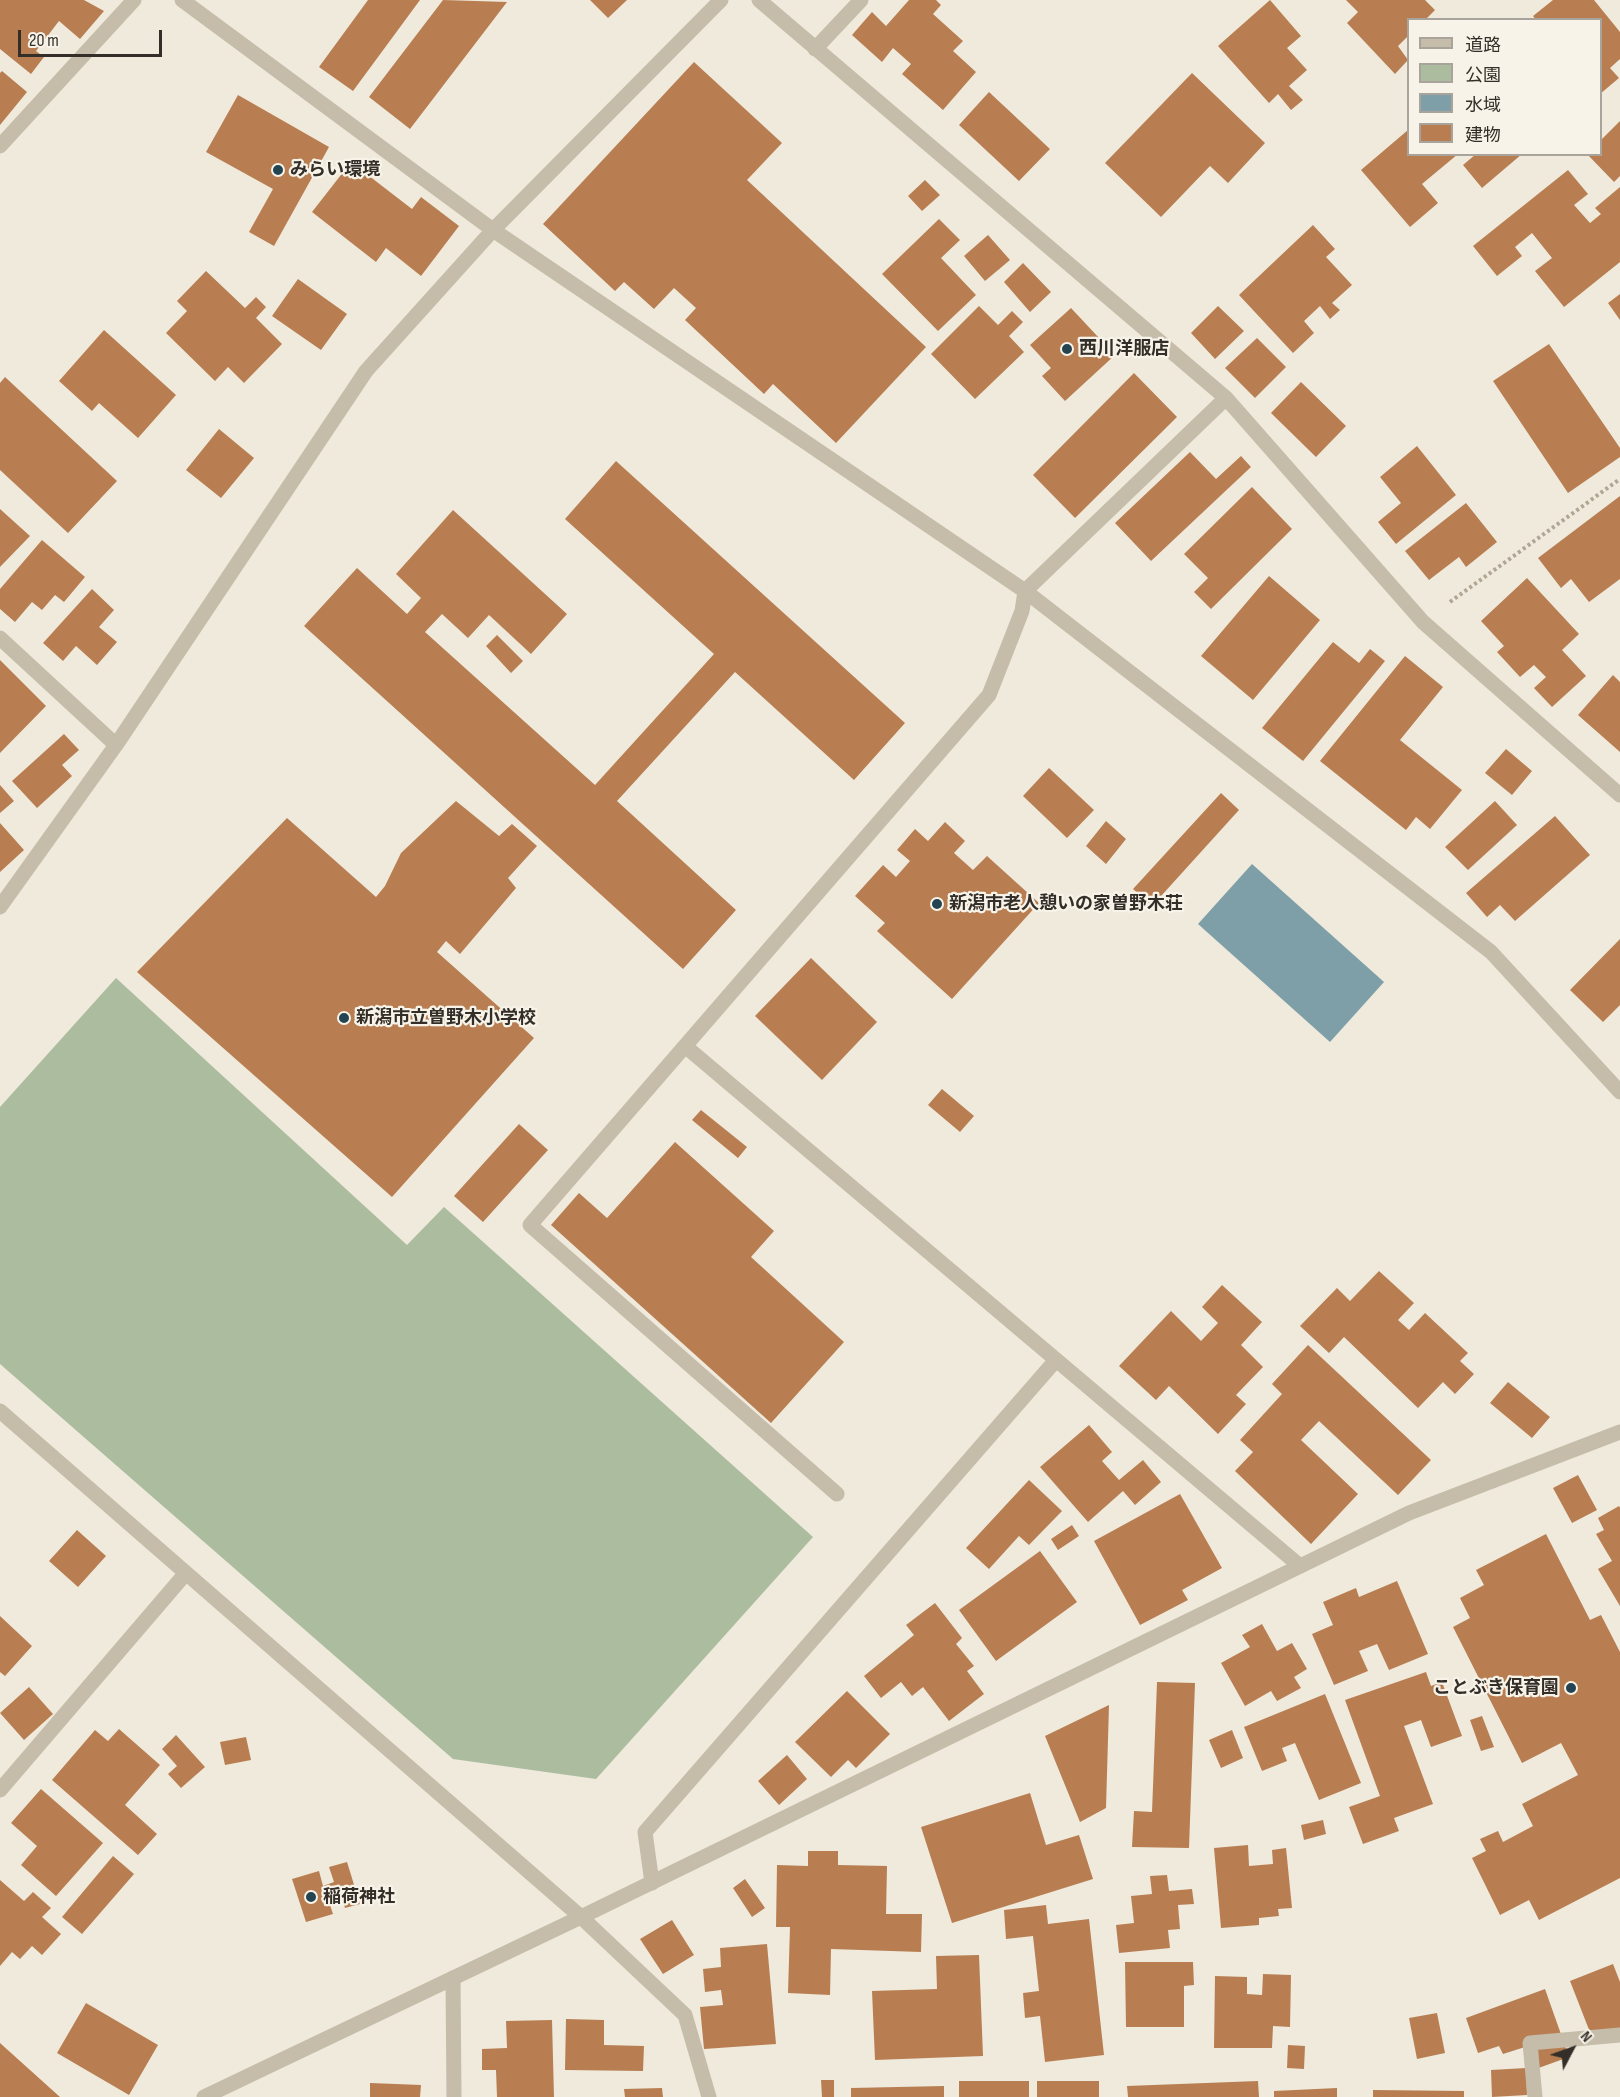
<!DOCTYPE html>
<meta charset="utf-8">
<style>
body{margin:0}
#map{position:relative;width:1620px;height:2097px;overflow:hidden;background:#efeadc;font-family:"Sofia Sans Condensed","Noto Sans JP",sans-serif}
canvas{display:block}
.legend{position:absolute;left:1407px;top:18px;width:195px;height:138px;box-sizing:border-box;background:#f7f3e8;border:2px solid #a9a49b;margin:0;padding:8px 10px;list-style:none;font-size:18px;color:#342e28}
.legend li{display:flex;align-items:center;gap:12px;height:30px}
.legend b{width:30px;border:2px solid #a9a49b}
.north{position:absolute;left:1542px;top:2019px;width:60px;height:60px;-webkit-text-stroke:4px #f7f3e8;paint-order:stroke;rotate:49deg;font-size:16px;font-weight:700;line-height:24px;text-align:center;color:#342e28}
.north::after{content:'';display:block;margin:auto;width:21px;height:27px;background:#342e28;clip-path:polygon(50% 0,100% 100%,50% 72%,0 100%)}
.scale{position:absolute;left:18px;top:30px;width:144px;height:27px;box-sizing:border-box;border:3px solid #342e28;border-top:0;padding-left:8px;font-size:18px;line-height:21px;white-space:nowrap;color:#342e28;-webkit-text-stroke:4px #f7f3e8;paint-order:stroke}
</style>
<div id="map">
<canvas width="1620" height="2097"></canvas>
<ul class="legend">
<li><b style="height:8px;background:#c5bca9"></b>道路</li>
<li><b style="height:16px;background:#acbc9e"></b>公園</li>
<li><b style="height:16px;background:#7e9fa8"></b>水域</li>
<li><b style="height:16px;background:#b87e51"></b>建物</li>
</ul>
<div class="north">N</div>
<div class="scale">20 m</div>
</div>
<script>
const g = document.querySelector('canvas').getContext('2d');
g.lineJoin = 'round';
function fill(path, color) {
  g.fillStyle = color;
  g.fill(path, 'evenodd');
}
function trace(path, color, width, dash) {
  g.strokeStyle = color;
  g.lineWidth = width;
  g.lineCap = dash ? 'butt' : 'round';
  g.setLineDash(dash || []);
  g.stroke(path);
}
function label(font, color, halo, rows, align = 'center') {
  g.font = font + ' "Sofia Sans Condensed","Noto Sans JP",sans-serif';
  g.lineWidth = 4.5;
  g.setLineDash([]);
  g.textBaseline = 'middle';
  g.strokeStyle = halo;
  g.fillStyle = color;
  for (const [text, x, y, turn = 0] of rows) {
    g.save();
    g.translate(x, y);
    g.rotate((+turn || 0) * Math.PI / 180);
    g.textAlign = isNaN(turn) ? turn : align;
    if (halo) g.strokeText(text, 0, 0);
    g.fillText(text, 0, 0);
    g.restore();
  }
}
const green = new Path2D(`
 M 116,978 L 407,1245 L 444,1207 L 813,1537 L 596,1779 L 453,1759 L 0,1364 L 0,1107 Z`);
const water = new Path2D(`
 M 1252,864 L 1384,982 L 1330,1042 L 1198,924 Z`);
const building = new Path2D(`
 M 0,0 L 84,0 L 104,11 L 80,39 L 59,21 L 36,51 L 44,57 L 31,74 L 0,49 Z
 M 368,0 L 420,0 L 353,91 L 319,67 Z
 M 443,0 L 507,2 L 410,129 L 369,97 Z
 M 590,0 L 627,0 L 608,18 Z
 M 909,0 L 936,0 L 941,5 L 933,14 L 963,41 L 953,51 L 976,72 L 943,110 L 902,74 L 911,64 L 893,48 L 882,62 L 852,35 L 872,12 L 886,26 Z
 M 1270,0 L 1301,36 L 1287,48 L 1307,70 L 1289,86 L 1303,100 L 1291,110 L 1278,94 L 1269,103 L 1218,46 Z
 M 1346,0 L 1425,0 L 1435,10 L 1425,20 L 1408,20 L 1408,36 L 1398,46 L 1408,60 L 1395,74 L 1347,23 L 1358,12 Z
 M 1553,0 L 1594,0 L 1620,32 L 1620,59 L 1610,68 L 1619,78 L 1600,94 L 1600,20 L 1536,20 L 1533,16 Z
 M 694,62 L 782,143 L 747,180 L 926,347 L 836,443 L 773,384 L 764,394 L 685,320 L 696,308 L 674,288 L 654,309 L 624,282 L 615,291 L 543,224 Z
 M 2,71 L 27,92 L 0,125 L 0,73 Z
 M 1192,73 L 1265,143 L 1228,183 L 1210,166 L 1161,217 L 1105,163 Z
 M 989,92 L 1050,149 L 1019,181 L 959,125 Z
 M 238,95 L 329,147 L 274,246 L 249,232 L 273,189 L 206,152 Z
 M 1620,121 L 1620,176 L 1614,182 L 1587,154 L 1600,154 L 1600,141 Z
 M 1408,130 L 1408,154 L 1458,154 L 1422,184 L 1438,203 L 1410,227 L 1361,170 Z
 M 1476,154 L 1522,154 L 1482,188 L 1463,165 Z
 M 351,162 L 412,209 L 421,197 L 459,226 L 421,276 L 386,248 L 376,262 L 312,212 Z
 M 1568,170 L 1588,194 L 1574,205 L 1590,223 L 1601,214 L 1595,208 L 1620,187 L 1620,262 L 1564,307 L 1535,271 L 1552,258 L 1532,233 L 1515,247 L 1522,256 L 1497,276 L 1473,246 Z
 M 925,180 L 940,195 L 922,211 L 908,196 Z
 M 939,219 L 960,240 L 941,258 L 976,295 L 938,331 L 882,274 Z
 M 1313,225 L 1335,249 L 1326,257 L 1352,285 L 1332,303 L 1340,310 L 1330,319 L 1320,306 L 1304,321 L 1314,333 L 1293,353 L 1239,295 Z
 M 988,235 L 1010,260 L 985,281 L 964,256 Z
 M 1023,263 L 1051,292 L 1030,312 L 1004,282 Z
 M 206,271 L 245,308 L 256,297 L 266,307 L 256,318 L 282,344 L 244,383 L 228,367 L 215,381 L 166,333 L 187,311 L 177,301 Z
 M 298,279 L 347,314 L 321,350 L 272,316 Z
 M 1620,294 L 1620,320 L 1608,303 Z
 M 979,306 L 998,325 L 1012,311 L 1023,322 L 1009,336 L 1024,352 L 975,399 L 931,354 Z
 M 1218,306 L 1244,331 L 1215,359 L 1191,333 Z
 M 1071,308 L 1115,355 L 1065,401 L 1042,376 L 1051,368 L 1030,345 Z
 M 104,330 L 176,395 L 138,438 L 99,403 L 92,411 L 59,381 Z
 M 1257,338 L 1286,367 L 1255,398 L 1225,368 Z
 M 1549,344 L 1620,448 L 1620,457 L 1568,493 L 1493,381 Z
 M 1134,373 L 1177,417 L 1075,518 L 1033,475 Z
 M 5,377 L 117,481 L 68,533 L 0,470 L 0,383 Z
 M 1301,382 L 1346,426 L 1316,457 L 1271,413 Z
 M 219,429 L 254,458 L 221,498 L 186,470 Z
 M 1417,446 L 1456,495 L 1396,544 L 1378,522 L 1401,503 L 1380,477 Z
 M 1190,452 L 1216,479 L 1241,456 L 1251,467 L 1151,561 L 1115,523 Z
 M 616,461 L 905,723 L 854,780 L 735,672 L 617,801 L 736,910 L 683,969 L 304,626 L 357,568 L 407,614 L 421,598 L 396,574 L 453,510 L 567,614 L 531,654 L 489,615 L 468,638 L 442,614 L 425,632 L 595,785 L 714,654 L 565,519 Z
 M 1252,487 L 1292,529 L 1211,609 L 1194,592 L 1208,578 L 1184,554 Z
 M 1620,496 L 1620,579 L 1589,602 L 1571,579 L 1561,588 L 1538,558 Z
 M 1466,503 L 1497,542 L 1466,567 L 1459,557 L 1429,580 L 1405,551 Z
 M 0,509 L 30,536 L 0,567 Z
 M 42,540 L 85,577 L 64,602 L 55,595 L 42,610 L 32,602 L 15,622 L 0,609 L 0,589 Z
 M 1269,576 L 1320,620 L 1253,700 L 1201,656 Z
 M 1527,578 L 1579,634 L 1562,650 L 1586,676 L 1552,707 L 1534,688 L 1546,677 L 1534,665 L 1520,677 L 1497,652 L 1504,646 L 1481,621 Z
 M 92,589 L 114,610 L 99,627 L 117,642 L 97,665 L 76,646 L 63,661 L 43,643 Z
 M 497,635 L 523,661 L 511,673 L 486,646 Z
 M 1333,642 L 1359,663 L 1370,649 L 1385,661 L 1303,761 L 1262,728 Z
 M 1405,656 L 1443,687 L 1400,740 L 1462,790 L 1430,829 L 1416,817 L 1406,830 L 1320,761 Z
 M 0,660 L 46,706 L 0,753 Z
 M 1613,675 L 1620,682 L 1620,752 L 1578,715 Z
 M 64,734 L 79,750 L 62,765 L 72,776 L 37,808 L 12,781 Z
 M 1506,749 L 1532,771 L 1512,795 L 1485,773 Z
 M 1049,768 L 1094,810 L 1067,838 L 1023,796 Z
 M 0,785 L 14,801 L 0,813 Z
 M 1221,793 L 1239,810 L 1152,906 L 1133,889 Z
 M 456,801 L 499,836 L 512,824 L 537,846 L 508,878 L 516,888 L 460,954 L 446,941 L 437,952 L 534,1038 L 392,1197 L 137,972 L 287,818 L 376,897 L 385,886 L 401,853 Z
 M 1495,801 L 1517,825 L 1468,870 L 1445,847 Z
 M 1555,816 L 1590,855 L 1515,921 L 1500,905 L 1487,917 L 1466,893 Z
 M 1106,821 L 1126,839 L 1106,864 L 1086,846 Z
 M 945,822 L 965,841 L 954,853 L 973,870 L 987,856 L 1039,903 L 952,999 L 877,931 L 885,923 L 855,896 L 883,865 L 896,877 L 910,861 L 897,850 L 915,829 L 928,841 Z
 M 0,823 L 24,850 L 0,872 Z
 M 1620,939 L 1620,1005 L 1603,1022 L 1570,990 Z
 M 811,958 L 877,1022 L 822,1080 L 755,1016 Z
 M 942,1089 L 974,1116 L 960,1132 L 928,1105 Z
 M 701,1110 L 747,1147 L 738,1158 L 692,1120 Z
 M 519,1124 L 548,1150 L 483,1222 L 454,1196 Z
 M 675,1142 L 774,1231 L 751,1257 L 844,1342 L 771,1423 L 551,1225 L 579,1193 L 607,1218 Z
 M 1379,1271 L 1414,1303 L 1398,1320 L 1409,1330 L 1425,1313 L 1468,1353 L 1460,1361 L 1474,1374 L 1455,1394 L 1443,1382 L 1418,1408 L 1344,1337 L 1329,1353 L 1300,1326 L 1337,1288 L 1350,1301 Z
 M 1222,1285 L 1262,1322 L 1241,1345 L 1263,1367 L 1236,1395 L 1246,1404 L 1218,1434 L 1169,1386 L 1156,1400 L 1119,1366 L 1171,1311 L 1201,1341 L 1218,1323 L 1202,1307 Z
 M 1308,1345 L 1431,1460 L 1398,1495 L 1319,1421 L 1301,1440 L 1358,1494 L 1311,1544 L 1235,1471 L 1253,1452 L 1240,1440 L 1282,1394 L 1272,1384 Z
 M 1508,1382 L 1550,1417 L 1532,1438 L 1490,1403 Z
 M 1089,1425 L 1112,1452 L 1102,1461 L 1119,1480 L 1143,1460 L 1161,1482 L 1135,1505 L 1123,1491 L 1088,1522 L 1040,1467 Z
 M 1578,1475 L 1597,1510 L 1572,1523 L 1553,1488 Z
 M 1029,1480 L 1062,1511 L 1029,1545 L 1019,1536 L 989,1569 L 966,1548 Z
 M 1180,1494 L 1222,1568 L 1182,1590 L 1188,1600 L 1140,1625 L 1094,1541 Z
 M 1619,1506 L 1620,1508 L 1620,1606 L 1598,1569 L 1612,1561 L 1596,1534 L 1604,1530 L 1598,1518 Z
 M 1072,1525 L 1079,1536 L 1058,1550 L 1051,1539 Z
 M 77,1530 L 106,1556 L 78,1587 L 49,1561 Z
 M 1546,1534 L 1590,1620 L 1601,1615 L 1620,1652 L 1620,1878 L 1539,1920 L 1529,1900 L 1500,1915 L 1472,1858 L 1486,1851 L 1480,1839 L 1498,1831 L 1503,1842 L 1533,1826 L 1522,1804 L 1578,1775 L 1561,1743 L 1522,1763 L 1453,1627 L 1470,1618 L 1460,1598 L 1484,1585 L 1476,1570 Z
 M 1040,1551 L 1077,1602 L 996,1661 L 959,1610 Z
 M 1397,1581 L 1428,1654 L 1389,1670 L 1377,1644 L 1359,1651 L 1368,1671 L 1334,1685 L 1312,1634 L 1333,1625 L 1323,1602 L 1356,1588 L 1359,1597 Z
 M 935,1603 L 962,1638 L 956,1644 L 974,1666 L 967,1671 L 984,1694 L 949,1721 L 923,1687 L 912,1696 L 901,1682 L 881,1698 L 864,1676 L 914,1635 L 906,1625 Z
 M 0,1616 L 32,1646 L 5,1676 L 0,1672 Z
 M 1262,1624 L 1277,1651 L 1292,1643 L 1307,1669 L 1294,1677 L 1301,1688 L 1277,1701 L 1271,1691 L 1245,1706 L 1221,1663 L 1250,1647 L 1242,1635 Z
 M 1426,1672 L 1431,1686 L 1442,1682 L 1462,1736 L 1431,1747 L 1421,1720 L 1404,1726 L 1433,1804 L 1394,1818 L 1399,1831 L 1363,1844 L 1349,1807 L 1380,1796 L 1345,1700 Z
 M 1157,1682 L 1195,1683 L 1189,1848 L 1132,1847 L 1134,1811 L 1152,1812 Z
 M 29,1687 L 53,1714 L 24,1740 L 0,1713 Z
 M 847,1691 L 890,1734 L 856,1768 L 848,1760 L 831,1777 L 795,1742 Z
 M 1325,1694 L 1361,1783 L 1319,1800 L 1295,1743 L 1282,1748 L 1287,1761 L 1262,1771 L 1244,1727 Z
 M 1109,1705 L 1106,1808 L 1080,1822 L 1045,1736 Z
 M 1482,1716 L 1494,1747 L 1481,1751 L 1470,1720 Z
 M 119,1729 L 160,1765 L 125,1805 L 157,1834 L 138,1855 L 52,1780 L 95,1730 L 108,1741 Z
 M 1232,1730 L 1243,1758 L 1221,1768 L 1209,1740 Z
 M 176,1735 L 205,1767 L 181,1788 L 168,1774 L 177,1766 L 162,1749 Z
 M 246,1737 L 251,1760 L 225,1765 L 220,1742 Z
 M 787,1755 L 807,1779 L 779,1805 L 758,1781 Z
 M 41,1789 L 103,1843 L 56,1896 L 21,1865 L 37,1846 L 11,1823 Z
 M 1030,1793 L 1046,1845 L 1079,1835 L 1093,1879 L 952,1923 L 921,1827 Z
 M 1323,1820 L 1326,1834 L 1304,1840 L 1301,1825 Z
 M 1248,1845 L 1249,1866 L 1273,1864 L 1272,1850 L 1286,1848 L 1292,1908 L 1278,1909 L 1279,1916 L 1259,1918 L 1259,1925 L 1221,1928 L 1214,1848 Z
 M 808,1851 L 838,1851 L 838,1865 L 887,1866 L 886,1914 L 922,1914 L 921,1952 L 831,1949 L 830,1995 L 788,1993 L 790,1927 L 776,1927 L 777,1865 L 808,1866 Z
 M 113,1856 L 134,1874 L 82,1934 L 62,1917 Z
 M 347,1862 L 360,1904 L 345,1908 L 340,1892 L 327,1896 L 333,1914 L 306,1922 L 292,1879 L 319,1871 L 323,1886 L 334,1882 L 329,1867 Z
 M 1167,1875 L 1169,1891 L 1192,1889 L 1194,1904 L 1178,1905 L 1180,1929 L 1168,1930 L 1170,1948 L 1119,1953 L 1116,1925 L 1134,1923 L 1131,1896 L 1152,1894 L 1150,1876 Z
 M 745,1879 L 765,1908 L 752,1917 L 733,1888 Z
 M 0,1880 L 24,1901 L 33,1892 L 51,1908 L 42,1917 L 61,1934 L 42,1955 L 32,1946 L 20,1959 L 12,1952 L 0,1966 Z
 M 1046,1905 L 1048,1924 L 1089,1919 L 1104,2055 L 1045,2062 L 1040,2016 L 1025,2018 L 1023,1993 L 1039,1991 L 1033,1936 L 1006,1939 L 1004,1910 Z
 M 672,1920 L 694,1955 L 663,1974 L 640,1939 Z
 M 767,1944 L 776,2044 L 704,2049 L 700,2007 L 723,2005 L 721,1990 L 705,1992 L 703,1969 L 721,1967 L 720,1948 Z
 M 979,1955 L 983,2056 L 875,2060 L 872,1991 L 937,1989 L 936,1956 Z
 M 1125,1962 L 1193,1962 L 1194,1985 L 1184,1986 L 1184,2027 L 1126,2027 Z
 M 1613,1964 L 1620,1982 L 1620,2029 L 1593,2040 L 1570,1981 Z
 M 1263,1974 L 1291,1975 L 1290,2027 L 1273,2026 L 1272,2048 L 1214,2048 L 1215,1976 L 1247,1977 L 1247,1994 L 1262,1995 Z
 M 1545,1989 L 1569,2057 L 1533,2070 L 1525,2047 L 1503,2054 L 1499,2046 L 1478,2053 L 1466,2018 Z
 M 86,2003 L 158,2045 L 129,2095 L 57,2053 Z
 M 1437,2013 L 1445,2053 L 1417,2059 L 1409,2018 Z
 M 566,2019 L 604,2020 L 604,2045 L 644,2046 L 643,2071 L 565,2070 Z
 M 552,2020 L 554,2097 L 497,2097 L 496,2070 L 482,2070 L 482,2049 L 507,2048 L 506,2021 Z
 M 0,2043 L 60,2097 L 0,2097 Z
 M 1288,2045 L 1305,2046 L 1304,2069 L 1287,2068 Z
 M 1526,2068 L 1527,2095 L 1492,2097 L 1491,2070 Z
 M 821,2080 L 834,2080 L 834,2097 L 822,2097 Z
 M 959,2081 L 1029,2081 L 1029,2097 L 959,2097 Z
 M 1037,2081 L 1099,2081 L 1099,2097 L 1037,2097 Z
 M 1258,2081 L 1259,2097 L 1128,2097 L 1127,2086 Z
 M 370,2083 L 421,2085 L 420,2097 L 370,2097 Z
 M 944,2086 L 944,2097 L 851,2097 L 851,2088 Z
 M 662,2088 L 663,2097 L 625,2097 L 624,2089 Z
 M 1337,2088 L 1337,2097 L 1274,2097 L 1274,2091 Z
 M 1373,2090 L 1464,2091 L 1464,2097 L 1373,2097 Z`);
const path = new Path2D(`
 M 1450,602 L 1620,479`);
const minor = new Path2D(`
 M 182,0 L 493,230 L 1025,591 L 1491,952 L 1620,1092
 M 759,0 L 1226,398 L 1423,622 L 1620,795
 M 815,49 L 861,0
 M 0,146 L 134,0
 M 0,638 L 116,745
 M 0,907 L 116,745 L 366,371 L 493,230 L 721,0
 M 685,1046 L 1300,1566
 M 0,1411 L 581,1917 L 685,2015 L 709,2097
 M 837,1494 L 530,1225 L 989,695 L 1022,611 L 1025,591 L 1226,398
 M 0,1790 L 186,1573
 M 652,1883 L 645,1832 L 1056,1360
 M 453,1978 L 454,2097
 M 1535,2097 L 1530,2043 L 1620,2035`);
const tertiary = new Path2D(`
 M 204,2097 L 581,1917 L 1409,1513 L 1620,1432`);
const markers = [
 [278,170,6,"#234450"],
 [1067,349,6,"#234450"],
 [937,904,6,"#234450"],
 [344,1018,6,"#234450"],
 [1571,1688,6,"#234450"],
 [311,1897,6,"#234450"]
];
const poiNames = [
 ["みらい環境",290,170],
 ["西川洋服店",1079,349],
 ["新潟市老人憩いの家曽野木荘",949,904],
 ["新潟市立曽野木小学校",356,1018],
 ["ことぶき保育園",1559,1688,"right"],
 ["稲荷神社",323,1897]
];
fill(green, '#acbc9e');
fill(water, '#7e9fa8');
fill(building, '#b87e51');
trace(path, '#b1a694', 4, [3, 3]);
trace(minor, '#c5bca9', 15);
trace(tertiary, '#c5bca9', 15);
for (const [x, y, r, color] of markers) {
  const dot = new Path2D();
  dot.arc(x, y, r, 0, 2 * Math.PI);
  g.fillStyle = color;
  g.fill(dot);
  trace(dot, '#f7f3e8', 2);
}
label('bold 18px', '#342e28', '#f7f3e8', poiNames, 'left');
</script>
